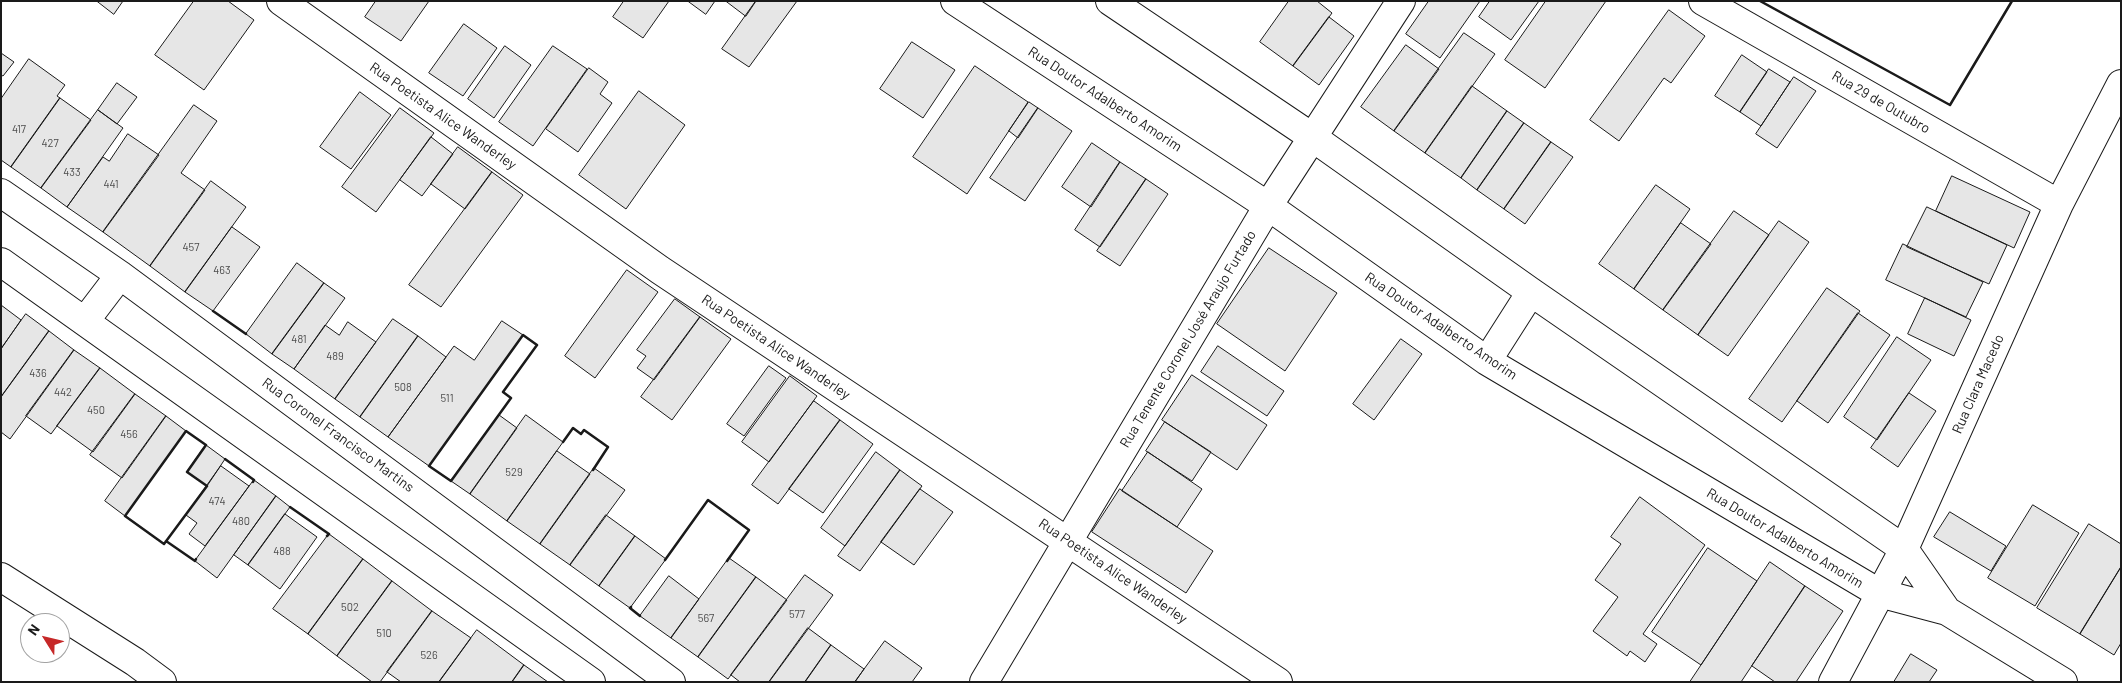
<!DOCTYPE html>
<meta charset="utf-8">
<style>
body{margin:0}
#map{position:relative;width:2122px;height:683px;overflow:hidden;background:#fff;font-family:Barlow,sans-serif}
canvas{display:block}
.frame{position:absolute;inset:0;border:2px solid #1a1a1a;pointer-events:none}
.north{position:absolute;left:20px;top:613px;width:50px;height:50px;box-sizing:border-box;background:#fff;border:1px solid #a3a3a3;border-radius:50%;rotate:306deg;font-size:14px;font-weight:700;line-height:20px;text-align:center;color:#1a1a1a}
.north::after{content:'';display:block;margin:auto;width:18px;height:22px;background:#c62828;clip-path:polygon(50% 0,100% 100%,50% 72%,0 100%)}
</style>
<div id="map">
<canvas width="2122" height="683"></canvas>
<div class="frame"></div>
<div class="north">N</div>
</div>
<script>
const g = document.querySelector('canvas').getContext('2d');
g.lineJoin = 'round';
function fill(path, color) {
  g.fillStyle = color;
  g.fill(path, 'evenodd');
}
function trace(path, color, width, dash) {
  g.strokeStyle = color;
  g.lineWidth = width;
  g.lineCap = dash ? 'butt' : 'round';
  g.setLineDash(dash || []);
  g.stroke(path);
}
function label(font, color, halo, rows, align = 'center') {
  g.font = font + ' Barlow,sans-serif';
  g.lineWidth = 4;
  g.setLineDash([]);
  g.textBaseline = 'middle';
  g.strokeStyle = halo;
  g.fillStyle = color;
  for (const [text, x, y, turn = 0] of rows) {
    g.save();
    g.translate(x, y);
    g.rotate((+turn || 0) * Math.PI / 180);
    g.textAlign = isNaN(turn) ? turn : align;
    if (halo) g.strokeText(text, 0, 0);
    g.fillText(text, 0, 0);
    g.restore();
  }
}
const building = new Path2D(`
 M 97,1 L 123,1 L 114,14 Z
 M 194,1 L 228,1 L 254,20 L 204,90 L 155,55 Z
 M 376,1 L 429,1 L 401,41 L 365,17 Z
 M 624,1 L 669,1 L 643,38 L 613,17 Z
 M 688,1 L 715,1 L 706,14 Z
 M 726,1 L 756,1 L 746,16 Z
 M 756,1 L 797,1 L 749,67 L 722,49 Z
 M 1289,1 L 1317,1 L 1332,13 L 1293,66 L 1260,42 Z
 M 1429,1 L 1480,1 L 1440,58 L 1406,34 Z
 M 1490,1 L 1539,1 L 1511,40 L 1479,17 Z
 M 1546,1 L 1606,1 L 1545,88 L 1505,60 Z
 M 1669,10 L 1705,36 L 1671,83 L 1664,78 L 1619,141 L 1590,120 Z
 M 1329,17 L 1354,36 L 1319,85 L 1293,66 Z
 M 464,24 L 497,48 L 463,96 L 429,73 Z
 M 1464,33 L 1495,54 L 1425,153 L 1394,131 Z
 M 912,42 L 955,70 L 923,118 L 880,89 Z
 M 1406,45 L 1439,69 L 1394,131 L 1361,107 Z
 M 505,46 L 531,65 L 494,118 L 468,99 Z
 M 553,46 L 587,69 L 533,146 L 499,122 Z
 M 1,53 L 14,62 L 3,76 L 1,75 Z
 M 1742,55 L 1767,72 L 1740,112 L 1715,96 Z
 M 29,59 L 65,85 L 57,96 L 60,98 L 11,167 L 1,160 L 1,99 Z
 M 975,66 L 1028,102 L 967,194 L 913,157 Z
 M 589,68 L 608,82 L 600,94 L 612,103 L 578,152 L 546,129 Z
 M 1769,69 L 1790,82 L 1761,126 L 1740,112 Z
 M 1794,77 L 1816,91 L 1777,148 L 1756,134 Z
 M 117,83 L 137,97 L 117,124 L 98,110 Z
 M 1472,86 L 1507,111 L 1461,178 L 1425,153 Z
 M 639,91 L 685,125 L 626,209 L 579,175 Z
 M 360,92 L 391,115 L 351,169 L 320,147 Z
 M 60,98 L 91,120 L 41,188 L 11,167 Z
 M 1029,102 L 1038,108 L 1018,138 L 1009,131 Z
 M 194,105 L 217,121 L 181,173 L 205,190 L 150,266 L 103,232 Z
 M 400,108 L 434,133 L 376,212 L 342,187 Z
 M 1038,108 L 1072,131 L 1025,201 L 990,178 Z
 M 98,110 L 123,128 L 67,207 L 41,188 Z
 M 1507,111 L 1524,123 L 1477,190 L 1461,178 Z
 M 1524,123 L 1551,142 L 1504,209 L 1477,190 Z
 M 128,134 L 159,155 L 103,232 L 67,207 L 103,157 L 109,161 Z
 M 431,137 L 453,154 L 422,196 L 400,180 Z
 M 1551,142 L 1573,157 L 1525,224 L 1504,209 Z
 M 1092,143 L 1120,162 L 1091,207 L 1062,187 Z
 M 458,147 L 492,172 L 465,209 L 431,184 Z
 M 1120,162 L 1146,179 L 1100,247 L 1075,230 Z
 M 492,172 L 523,195 L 441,307 L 409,285 Z
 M 1952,176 L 2030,212 L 2014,248 L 1936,211 Z
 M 1146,179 L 1168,194 L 1120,266 L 1097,251 Z
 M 211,181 L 246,207 L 185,292 L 150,266 Z
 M 1656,185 L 1690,209 L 1634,289 L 1599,264 Z
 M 1927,207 L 2007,245 L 1989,284 L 1907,247 Z
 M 1734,211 L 1769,235 L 1698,335 L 1663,310 Z
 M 1779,221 L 1809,242 L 1728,356 L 1698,335 Z
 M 1681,223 L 1711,244 L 1663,310 L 1634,289 Z
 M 232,227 L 260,247 L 213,311 L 185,292 Z
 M 1903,244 L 1983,282 L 1966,317 L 1886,280 Z
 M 1269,248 L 1337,293 L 1285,371 L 1217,324 Z
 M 297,263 L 324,283 L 272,354 L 246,334 Z
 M 627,270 L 658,292 L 595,378 L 565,356 Z
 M 324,283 L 345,298 L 294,369 L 272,354 Z
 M 1827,288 L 1860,311 L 1782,422 L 1749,399 Z
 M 1925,298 L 1971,320 L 1954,356 L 1908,334 Z
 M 675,299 L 700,317 L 654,380 L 637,368 L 646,356 L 637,350 Z
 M 1,305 L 21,320 L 1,349 Z
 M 1858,313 L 1890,335 L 1828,423 L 1797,401 Z
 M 26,314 L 49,331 L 1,397 L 1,349 Z
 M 700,317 L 731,339 L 672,420 L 641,397 Z
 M 393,319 L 418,336 L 360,417 L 335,399 Z
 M 502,321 L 523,335 L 429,466 L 388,437 L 454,346 L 474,360 Z
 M 348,322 L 376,342 L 335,399 L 294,369 L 325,325 L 339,335 Z
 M 49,331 L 74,350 L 10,439 L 1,432 L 1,397 Z
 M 418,336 L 446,357 L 388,437 L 360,417 Z
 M 1897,337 L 1931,360 L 1877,440 L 1844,417 Z
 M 1401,339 L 1422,354 L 1374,420 L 1353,404 Z
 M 1218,346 L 1284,391 L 1267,416 L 1201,372 Z
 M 74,350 L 100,368 L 51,434 L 26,416 Z
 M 769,366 L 786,378 L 744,436 L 727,424 Z
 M 100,368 L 135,394 L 93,452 L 57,426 Z
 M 1192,375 L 1267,425 L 1237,470 L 1162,420 Z
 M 790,376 L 817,396 L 769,462 L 742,442 Z
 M 1909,393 L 1936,411 L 1898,467 L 1871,448 Z
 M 135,394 L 166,416 L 122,478 L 90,455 Z
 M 814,401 L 840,420 L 778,504 L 752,485 Z
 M 499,415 L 517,428 L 470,494 L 451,481 Z
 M 526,415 L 563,442 L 507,521 L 470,494 Z
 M 166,416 L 186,431 L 125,516 L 105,501 Z
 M 840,420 L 873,444 L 823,513 L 789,489 Z
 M 1165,422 L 1211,452 L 1192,481 L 1146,451 Z
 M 206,445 L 225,459 L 207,486 L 187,472 Z
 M 557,451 L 590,474 L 540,544 L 507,521 Z
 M 876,452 L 900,470 L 845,546 L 821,528 Z
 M 1148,452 L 1202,489 L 1177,527 L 1122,491 Z
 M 221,466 L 249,486 L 205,546 L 189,534 L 197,523 L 186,515 Z
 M 594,468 L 625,490 L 570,565 L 540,544 Z
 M 900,470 L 922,486 L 860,571 L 838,556 Z
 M 254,480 L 276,496 L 217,578 L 195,561 Z
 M 920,489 L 953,512 L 914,565 L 881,542 Z
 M 1120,489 L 1213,551 L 1186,593 L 1092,532 Z
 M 276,496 L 290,507 L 248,565 L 234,555 Z
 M 1640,497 L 1705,545 L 1643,634 L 1657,644 L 1645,662 L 1630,651 L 1627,656 L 1593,631 L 1618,597 L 1595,580 L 1621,544 L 1611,537 Z
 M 2033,505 L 2079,533 L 2035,606 L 1988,578 Z
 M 1950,512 L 2006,546 L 1991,571 L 1934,537 Z
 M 285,514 L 317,537 L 280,589 L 248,565 Z
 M 606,515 L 635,536 L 599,586 L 570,565 Z
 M 2089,524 L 2121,544 L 2121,567 L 2080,634 L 2037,608 Z
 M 329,534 L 363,559 L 308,634 L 273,609 Z
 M 635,536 L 666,559 L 630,608 L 599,586 Z
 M 1708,548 L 1757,581 L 1701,665 L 1652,632 Z
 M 729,558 L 756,577 L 698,657 L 671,638 Z
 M 363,559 L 392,581 L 337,656 L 308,634 Z
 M 1770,562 L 1805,586 L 1741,682 L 1690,682 Z
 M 2121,567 L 2121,643 L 2114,655 L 2080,634 Z
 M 805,575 L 833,595 L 769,682 L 740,682 L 731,675 Z
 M 669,576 L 699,599 L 671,638 L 640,616 Z
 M 756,577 L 787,600 L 728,679 L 698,657 Z
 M 392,581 L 432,611 L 380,682 L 372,682 L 337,656 Z
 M 1805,586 L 1843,611 L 1796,682 L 1775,682 L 1752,666 Z
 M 432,611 L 471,638 L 439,682 L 401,682 L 387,672 Z
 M 808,628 L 831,645 L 805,682 L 769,682 Z
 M 477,630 L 524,665 L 512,682 L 439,682 Z
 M 885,641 L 922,668 L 912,682 L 855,682 Z
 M 831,645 L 864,669 L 855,682 L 805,682 Z
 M 1911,654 L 1937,670 L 1929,682 L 1894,682 Z
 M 524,665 L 548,682 L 512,682 Z`);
const minor = new Path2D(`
 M 281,1 L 660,270 L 1278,682
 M 955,1 L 1268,206 L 1487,361 L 1879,593 L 1947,611 L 2063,682
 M 1110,1 L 1312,137 L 1531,292 L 1904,549 L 1947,611
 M 1703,1 L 2059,204
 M 1,193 L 120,275 L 671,682
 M 1,262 L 591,682
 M 85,321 L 120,275
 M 1487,361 L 1531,292
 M 1,577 L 135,662 L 162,682
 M 984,682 L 1268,206 L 1401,1
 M 1833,682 L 1904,549 L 2059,204 L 2121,84`);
const wall = new Path2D(`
 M 1760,1 L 1950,105 L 2012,1
 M 213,311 L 246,334
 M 523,335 L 537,345 L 503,392 L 511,398 L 451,481 L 429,466 Z
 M 186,431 L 206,445 L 187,472 L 207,486 L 164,544 L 125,516 Z
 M 563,442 L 573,428 L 581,434 L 584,430 L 608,447 L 593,470
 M 225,459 L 254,480 L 253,482
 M 290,507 L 329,534 L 327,536
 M 166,541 L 195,561 L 196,559
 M 665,560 L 708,500 L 749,530 L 727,561
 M 631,607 L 630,608 L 640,616`);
const numberNames = [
 ["417",19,129],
 ["427",50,143],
 ["433",72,172],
 ["441",111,184],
 ["457",191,247],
 ["463",222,270],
 ["481",299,339],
 ["489",335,356],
 ["436",38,373],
 ["508",403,387],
 ["442",63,392],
 ["511",447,398],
 ["450",96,410],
 ["456",129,434],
 ["529",514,472],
 ["474",217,501],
 ["480",241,521],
 ["488",282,551],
 ["502",350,607],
 ["577",797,614],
 ["567",706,618],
 ["510",384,633],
 ["526",429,655]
];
const streetNames = [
 ["Rua Doutor Adalberto Amorim",1105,99,33],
 ["Rua 29 de Outubro",1881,102,30],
 ["Rua Poetista Alice Wanderley",443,116,35],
 ["Rua Doutor Adalberto Amorim",1441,326,34],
 ["Rua Tenente Coronel José Araujo Furtado",1188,339,-59],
 ["Rua Poetista Alice Wanderley",776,347,34],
 ["Rua Clara Macedo",1978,384,-66],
 ["Rua Coronel Francisco Martins",338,435,36],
 ["Rua Doutor Adalberto Amorim",1785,538,31],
 ["Rua Poetista Alice Wanderley",1113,571,34]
];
fill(building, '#e6e6e6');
trace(building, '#1a1a1a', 1);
trace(minor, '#1a1a1a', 30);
trace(minor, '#fff', 28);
trace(wall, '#1a1a1a', 2.5);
label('11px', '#4d4d4d', null, numberNames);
label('14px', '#1a1a1a', '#fff', streetNames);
</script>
